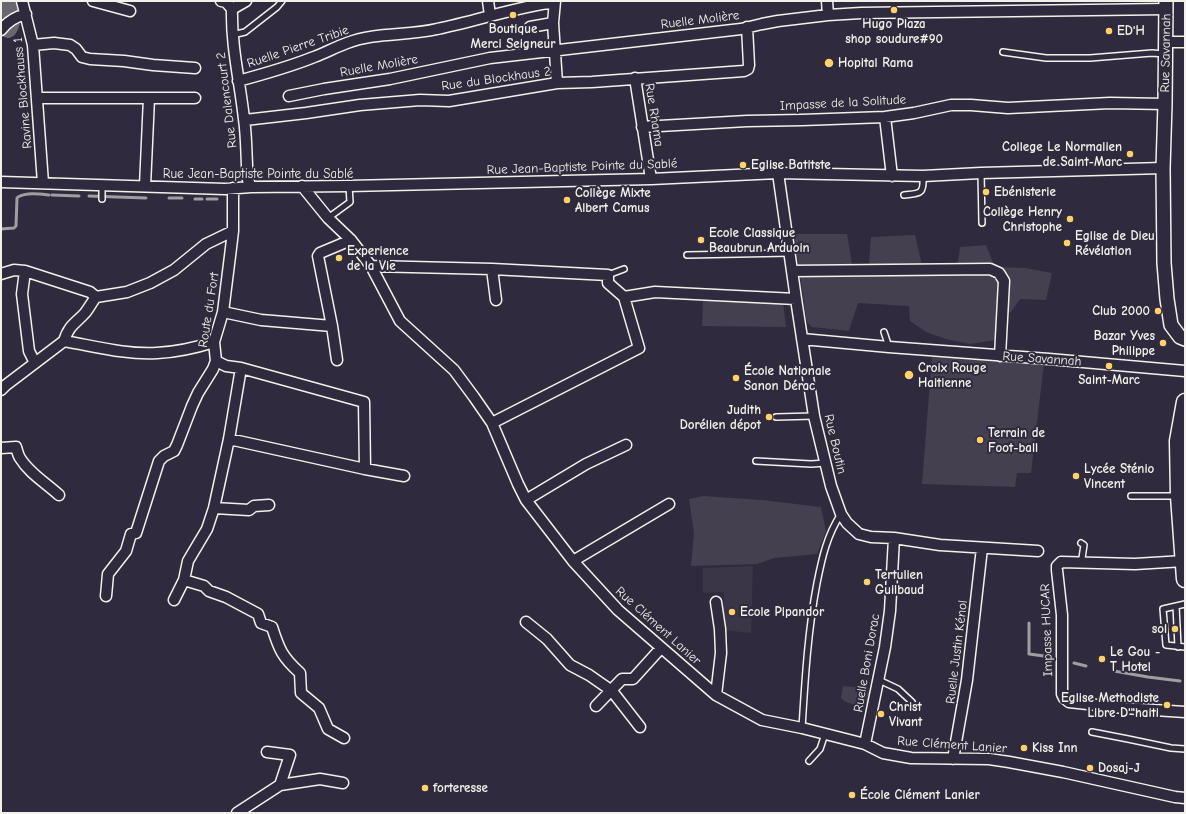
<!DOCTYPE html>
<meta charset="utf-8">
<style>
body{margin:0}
#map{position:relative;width:1186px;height:814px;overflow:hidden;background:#2f2a3d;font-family:"Comic Neue",sans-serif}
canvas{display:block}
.frame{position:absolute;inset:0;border:2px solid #f4f1e8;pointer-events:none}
</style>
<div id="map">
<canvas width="1186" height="814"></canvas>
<div class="frame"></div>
</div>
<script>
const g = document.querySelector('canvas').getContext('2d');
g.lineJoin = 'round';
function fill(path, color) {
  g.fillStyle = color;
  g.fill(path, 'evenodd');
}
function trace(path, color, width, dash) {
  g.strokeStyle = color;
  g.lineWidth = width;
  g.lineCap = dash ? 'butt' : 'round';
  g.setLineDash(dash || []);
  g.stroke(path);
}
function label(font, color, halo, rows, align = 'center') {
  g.font = font + ' "Comic Neue",sans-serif';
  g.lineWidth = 4;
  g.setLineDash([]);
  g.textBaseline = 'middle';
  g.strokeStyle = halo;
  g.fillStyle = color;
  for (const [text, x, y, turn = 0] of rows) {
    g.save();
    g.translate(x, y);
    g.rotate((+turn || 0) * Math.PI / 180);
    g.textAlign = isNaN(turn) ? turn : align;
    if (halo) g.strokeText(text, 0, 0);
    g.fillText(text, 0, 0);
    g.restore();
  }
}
const built = new Path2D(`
 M 753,566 L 751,633 L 723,630 L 724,592 L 703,593 L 703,568 Z`);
const green = new Path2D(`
 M 794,234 L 847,234 L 852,264 L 869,264 L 871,237 L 915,235 L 922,265 L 957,272 L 960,247 L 986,245 L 995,267 L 1025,268 L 1052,273 L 1046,300 L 1020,299 L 1011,312 L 999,316 L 996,340 L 970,344 L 946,339 L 926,332 L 910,321 L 909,306 L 858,303 L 849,331 L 812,327 L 807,322 Z
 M 703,299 L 783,302 L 786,327 L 702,326 Z
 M 932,356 L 1044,363 L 1031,473 L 1017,473 L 1015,487 L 922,484 Z
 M 703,496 L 762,500 L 821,507 L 826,531 L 817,554 L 774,558 L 757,564 L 691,566 L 694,533 L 689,499 Z
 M 843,686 L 867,688 L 870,694 C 869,697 868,702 866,704 C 862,708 844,703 841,698 Z`);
const stream = new Path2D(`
 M 52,195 L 79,196
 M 89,196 L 146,198
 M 18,197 C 27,192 40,194 49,195
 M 169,198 L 182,198
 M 195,199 L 202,199
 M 207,199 L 217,199
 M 1,229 L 14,228 L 16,226 L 17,198
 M 1029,623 L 1029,654 L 1044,656
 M 1074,663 L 1086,666
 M 1114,671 L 1148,677 L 1180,681`);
const river = new Path2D(`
 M 5,1 C 10,11 15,18 8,29`);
const service = new Path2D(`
 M 232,35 L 245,32 L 277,7 L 282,1
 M 1003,52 L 1046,58 L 1090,58 L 1152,53 L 1165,54
 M 981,173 L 982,223
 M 904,195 C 920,193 924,195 923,176
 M 102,199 L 102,185
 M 328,218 L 350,202 L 349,186
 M 687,255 L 790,253
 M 608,275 L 624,269
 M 884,332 L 889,347
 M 776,417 L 814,416
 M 756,461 L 811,464 L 826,463
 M 1131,496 L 1176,496
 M 1081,543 L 1084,545 L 1082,558 L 1085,562
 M 1185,604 L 1163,609 L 1166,645 L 1185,647
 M 1176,606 L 1178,647
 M 879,680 L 898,689 L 912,702
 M 802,728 C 805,679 808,630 817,583 C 822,558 827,535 841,514
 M 1092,732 L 1128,739 L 1171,748 L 1185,749
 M 809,761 L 820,749 L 825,734`);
const minor = new Path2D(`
 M 22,1 L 33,45 L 43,183
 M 93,1 L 130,11
 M 221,1 L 226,2 L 232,9
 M 488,1 L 490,15
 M 555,1 L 553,23 L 557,83
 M 827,1 L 828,15
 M 232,9 C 231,46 240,82 244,119 C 247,139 246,160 248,180 L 251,187
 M 232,9 L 246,1
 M 530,27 L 553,23
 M 1,30 C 8,21 15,17 26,14
 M 1166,42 L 1185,42
 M 33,45 L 54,43 L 70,45 L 76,49 L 82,57 L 90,59 L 124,61 L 153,65 L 195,68
 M 635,78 L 651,179
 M 238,81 C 264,74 289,67 314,57 C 325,53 336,47 347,43 C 375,32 408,36 437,29 C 477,21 515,7 555,2
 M 289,96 L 324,89 L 390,79 L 490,58 L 741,29 L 762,24 L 778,21 L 828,15 L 861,13 L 1166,9
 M 38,98 L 149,98 L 145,186
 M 149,98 L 195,98
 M 885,117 L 892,176
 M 245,120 L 306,113 L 360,105 L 420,100 L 449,101 L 557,83 L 592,82 L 744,71 L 748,69 L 749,65 L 747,27
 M 642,127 L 747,121 L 802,120 L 885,117 L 914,113 L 951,105 L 971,105 L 1008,108 L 1110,103 L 1165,104
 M 778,173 L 796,299 L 814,416 L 831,486 L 841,514 L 847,523 L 859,534 L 871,537 L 894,538 L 940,545 L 1038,551
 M 1,182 L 225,189 L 251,187 L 349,186 L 651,179 L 778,173 L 923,176 L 981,173 L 1163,168
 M 302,186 L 328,218 L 351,240 L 371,266 L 400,321 L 454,370 L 474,397 L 492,423 L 518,484 L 526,500 L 573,561 L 618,610 L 716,695 L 762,720 L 802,728 L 865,744 L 883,753 L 911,758 L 989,759 L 1009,762 L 1063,772 L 1175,797 L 1185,798
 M 371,266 L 492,269 L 608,275 L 608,283 L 624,297 L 655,292 L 796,299
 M 492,269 L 496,300
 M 25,271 L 22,294 L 29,351 L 35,363
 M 792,271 L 990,269 L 999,273 L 1004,281 L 1000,356
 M 1,274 L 14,270 L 25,271 L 90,292 L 96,297
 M 223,312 L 261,320 L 332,326 L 318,256 L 320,253 L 351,240
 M 332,326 L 337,360
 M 802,339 L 889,347 L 1049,359 L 1185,371
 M 64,341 C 94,346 126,355 157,353 C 177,352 195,348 214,342
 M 216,361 L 226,366 L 241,368 L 364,402 L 365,469
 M 1,390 L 6,385 L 64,341 C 69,325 75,324 85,313 C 89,308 92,302 96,297 L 127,292 L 150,283 L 174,270 L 206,244 L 233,231
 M 492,423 L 639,348 L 624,297
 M 229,439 L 365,469 L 404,476
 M 1,448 L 16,447 C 17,450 18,455 20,458 C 29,473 46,483 59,495
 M 526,500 L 586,464 L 626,445
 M 214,508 L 249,510 L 254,506 L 269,505
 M 573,561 L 669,504
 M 1184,561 L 1135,564 L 1061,562 L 1057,566 L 1057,570 L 1062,615 L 1062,694 L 1064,698 L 1069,702 L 1124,708 L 1185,712
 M 184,580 L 204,586 L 209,591 L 226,597 L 258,614 L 261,623 L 272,627 C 279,649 282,657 300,673 L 301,693 L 319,708 L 328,729 L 344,738
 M 106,596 L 108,574 L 126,551 L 131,534 L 136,533 L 159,461 L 164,456 L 174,451 L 177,445 L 192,406 L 198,393 L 213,369 L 216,361 L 214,342 L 223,312 L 231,248 L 233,231 L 233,188
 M 174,600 L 184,580 L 188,561 L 207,529 L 214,508 L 229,439 L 241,368
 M 716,602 L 720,629 L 721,653 L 716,695
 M 526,622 L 547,639 L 570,665 L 589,675 L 612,691 L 640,727
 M 596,706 L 622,679 L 633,679 L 661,648
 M 865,744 L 885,647 L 890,611 L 894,538
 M 953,759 L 967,680 L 982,548
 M 280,785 L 320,779 L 343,783
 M 237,813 L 280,785 L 290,755 L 267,752`);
const tertiary = new Path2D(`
 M 1166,1 L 1165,104 L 1163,168 L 1164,263 L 1167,299 L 1171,325 L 1180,337 L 1185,339`);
const primary = new Path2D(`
 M 1185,402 L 1178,441 L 1179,496 L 1185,579`);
const markers = [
 [894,10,4,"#ffd166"],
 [513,15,4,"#ffd166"],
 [1109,31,4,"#ffd166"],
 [829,63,5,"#ffd166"],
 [1130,154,4,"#ffd166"],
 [743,165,4,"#ffd166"],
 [986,192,4,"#ffd166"],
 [567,200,4,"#ffd166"],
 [1070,219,4,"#ffd166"],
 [701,240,4,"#ffd166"],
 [1067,243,4,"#ffd166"],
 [339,258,4,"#ffd166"],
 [1158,311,4,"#ffd166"],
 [1163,343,4,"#ffd166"],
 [1109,366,4,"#ffd166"],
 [909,375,5,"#ffd166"],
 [736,378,4,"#ffd166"],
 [769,417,4,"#ffd166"],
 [980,440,4,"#ffd166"],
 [1076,476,4,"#ffd166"],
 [867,582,4,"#ffd166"],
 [732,612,4,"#ffd166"],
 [1175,629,4,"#ffd166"],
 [1102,659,4,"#ffd166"],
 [1167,705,4,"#ffd166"],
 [881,714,4,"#ffd166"],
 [1024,748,4,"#ffd166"],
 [1090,768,4,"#ffd166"],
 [425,788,4,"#ffd166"],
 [852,795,4,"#ffd166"]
];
const streetNames = [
 ["Ruelle Molière",700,20,-7],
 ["Ruelle Pierre Tribie",298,47,-19],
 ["Rue Savannah",1166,53,-89],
 ["Ruelle Molière",379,66,-10],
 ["Rue du Blockhaus 2",496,79,-8],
 ["Ravine Blockhauss 1",23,93,-95],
 ["Rue Dalencourt 2",227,100,-97],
 ["Impasse de la Solitude",843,103,-3],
 ["Rue Rhama",654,115,81],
 ["Rue Jean-Baptiste Pointe du Sablé",582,167,-2],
 ["Rue Jean-Baptiste Pointe du Sablé",258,174],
 ["Route du Fort",209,310,-81],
 ["Rue Savannah",1042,359,4],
 ["Rue Boutin",835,444,77],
 ["Rue Clément Lanier",658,626,42],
 ["Impasse HUCAR",1047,630,-92],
 ["Ruelle Justin Kénol",957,652,-83],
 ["Ruelle Boni Dorac",867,663,-80],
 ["Rue Clément Lanier",952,745,4]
];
const poiNames = [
 ["Hugo Plaza",894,24,"center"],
 ["shop soudure#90",894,39,"center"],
 ["Boutique",513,29,"center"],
 ["Merci Seigneur",513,44,"center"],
 ["ED'H",1117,31],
 ["Hopital Rama",838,63],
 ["College Le Normalien",1122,147,"right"],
 ["de Saint-Marc",1122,162,"right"],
 ["Eglise Batitste",751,165],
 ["Ebénisterie",994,192],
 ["Collège Mixte",575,193],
 ["Albert Camus",575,208],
 ["Collège Henry",1062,212,"right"],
 ["Christophe",1062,227,"right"],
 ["Ecole Classique",709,233],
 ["Beaubrun Arduoin",709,248],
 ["Eglise de Dieu",1075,236],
 ["Révélation",1075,251],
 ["Experience",347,251],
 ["de la Vie",347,266],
 ["Club 2000",1150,311,"right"],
 ["Bazar Yves",1155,336,"right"],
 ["Philippe",1155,351,"right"],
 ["Croix Rouge",918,368],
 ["Haitienne",918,383],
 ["École Nationale",744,371],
 ["Sanon Dérac",744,386],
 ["Saint-Marc",1109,380,"center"],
 ["Judith",761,410,"right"],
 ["Dorélien dépot",761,425,"right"],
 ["Terrain de",988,433],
 ["Foot-ball",988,448],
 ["Lycée Sténio",1084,469],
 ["Vincent",1084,484],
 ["Tertulien",875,575],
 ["Guilbaud",875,590],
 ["Ecole Pipandor",740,612],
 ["sol",1167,629,"right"],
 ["Le Gou -",1110,652],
 ["T Hotel",1110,667],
 ["Eglise Methodiste",1159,698,"right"],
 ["Libre D'\"haiti",1159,713,"right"],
 ["Christ",889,707],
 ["Vivant",889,722],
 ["Kiss Inn",1032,748],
 ["Dosaj-J",1098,768],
 ["forteresse",433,788],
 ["École Clément Lanier",860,795]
];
fill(built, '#3b3647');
fill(green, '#454050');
trace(stream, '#a19ea0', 3);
trace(river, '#6a6670', 18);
trace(service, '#f4f1e8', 8);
trace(minor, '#f4f1e8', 13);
trace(tertiary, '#f4f1e8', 16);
trace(primary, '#f4f1e8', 19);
trace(service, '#2f2a3d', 5);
trace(minor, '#2f2a3d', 10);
trace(tertiary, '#2f2a3d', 13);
trace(primary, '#2f2a3d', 16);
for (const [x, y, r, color] of markers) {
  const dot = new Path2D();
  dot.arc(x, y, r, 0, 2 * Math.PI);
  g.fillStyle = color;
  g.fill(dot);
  trace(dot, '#2f2a3d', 1.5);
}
label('13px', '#f4f1e8', '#2f2a3d', streetNames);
label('bold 13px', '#f4f1e8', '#2f2a3d', poiNames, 'left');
</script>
